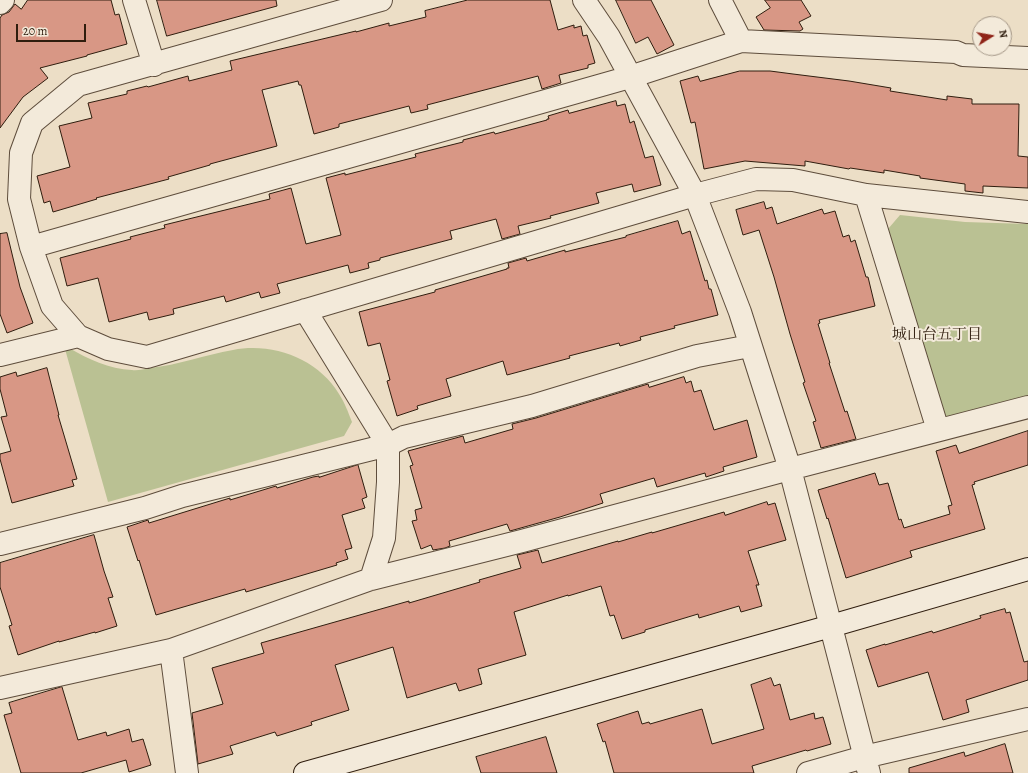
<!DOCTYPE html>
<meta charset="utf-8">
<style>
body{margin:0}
#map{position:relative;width:1028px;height:773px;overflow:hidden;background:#ecdec6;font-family:Alegreya,serif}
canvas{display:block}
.north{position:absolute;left:972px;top:16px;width:40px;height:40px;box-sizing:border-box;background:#f3eada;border:1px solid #a59888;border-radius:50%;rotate:79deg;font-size:11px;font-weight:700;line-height:16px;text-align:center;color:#2f1d0e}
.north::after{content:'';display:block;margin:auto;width:14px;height:18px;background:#8f2418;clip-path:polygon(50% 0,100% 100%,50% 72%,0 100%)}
.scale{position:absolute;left:16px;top:24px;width:70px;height:18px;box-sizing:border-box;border:2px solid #2f1d0e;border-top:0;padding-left:5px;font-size:12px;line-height:14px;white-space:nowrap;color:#2f1d0e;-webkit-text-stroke:3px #f3eada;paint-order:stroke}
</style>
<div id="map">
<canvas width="1028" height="773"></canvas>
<div class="north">N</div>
<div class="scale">20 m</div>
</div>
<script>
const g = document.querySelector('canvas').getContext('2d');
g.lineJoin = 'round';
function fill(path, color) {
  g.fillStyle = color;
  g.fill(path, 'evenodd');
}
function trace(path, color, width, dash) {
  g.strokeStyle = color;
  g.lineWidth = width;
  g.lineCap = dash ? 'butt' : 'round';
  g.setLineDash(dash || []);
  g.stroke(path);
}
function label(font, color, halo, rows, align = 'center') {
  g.font = font + ' Alegreya,"Noto Serif JP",serif';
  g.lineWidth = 4;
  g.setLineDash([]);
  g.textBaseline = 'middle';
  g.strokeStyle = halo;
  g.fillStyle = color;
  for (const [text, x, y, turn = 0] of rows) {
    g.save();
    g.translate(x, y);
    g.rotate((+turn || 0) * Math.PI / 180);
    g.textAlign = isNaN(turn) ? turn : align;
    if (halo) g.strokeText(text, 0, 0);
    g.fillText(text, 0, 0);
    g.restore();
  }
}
const green = new Path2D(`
 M 900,215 L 965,222 L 1028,224 L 1028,398 L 952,420 L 937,410 L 888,229 Z
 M 69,348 C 88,359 109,369 132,370 C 137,371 144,369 150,368 C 178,365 205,355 233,350 C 273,342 318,359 339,394 C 345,403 348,412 352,422 L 344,436 L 108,502 L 65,349 Z`);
const building = new Path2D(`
 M 28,0 L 111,0 L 115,15 L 119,14 L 127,44 L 87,55 L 87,56 L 40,68 L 48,78 L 23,97 L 0,128 L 0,18 L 2,15 L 9,12 L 15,4 L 21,9 Z
 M 157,0 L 276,0 L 277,6 L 167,36 Z
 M 468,0 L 550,0 L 558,30 L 574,25 L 574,28 L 581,26 L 583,36 L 587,35 L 595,63 L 588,65 L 588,68 L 559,75 L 561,83 L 542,89 L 538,76 L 427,105 L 428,109 L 411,113 L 409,106 L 339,124 L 339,127 L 314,134 L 301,85 L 299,85 L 298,81 L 262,90 L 277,146 L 210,164 L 210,165 L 168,177 L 169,179 L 96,198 L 97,199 L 53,212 L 50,201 L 44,203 L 37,176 L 70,167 L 59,126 L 92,118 L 88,103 L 127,94 L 127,91 L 147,86 L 148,87 L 188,76 L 189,81 L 232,70 L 230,61 L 356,31 L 356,32 L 389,23 L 389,26 L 426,17 L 425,11 Z
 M 616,0 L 651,0 L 674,45 L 657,54 L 648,37 L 636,43 Z
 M 765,0 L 801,0 L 811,16 L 799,22 L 803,29 L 800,31 L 764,30 L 756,17 L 770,8 Z
 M 740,71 L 770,71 L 793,74 L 849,81 L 891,88 L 890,91 L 947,100 L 947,96 L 972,99 L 972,104 L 1019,104 L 1018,156 L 1028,157 L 1028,188 L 983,186 L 983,193 L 965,191 L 965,184 L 920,178 L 920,176 L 884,170 L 884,173 L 850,168 L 849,169 L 805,161 L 805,166 L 745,161 L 704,169 L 695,122 L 691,123 L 680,81 L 698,76 L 700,81 Z
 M 616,101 L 617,106 L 625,104 L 630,123 L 634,121 L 645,158 L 653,156 L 661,185 L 634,192 L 632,184 L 596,193 L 599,203 L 550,216 L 551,218 L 518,226 L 520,234 L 502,239 L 496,219 L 450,231 L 452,239 L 380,258 L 380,260 L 368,263 L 369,268 L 350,273 L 348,265 L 277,284 L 280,293 L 261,298 L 259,292 L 226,302 L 224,296 L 173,309 L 174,314 L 149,320 L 147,312 L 109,322 L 98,278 L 67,286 L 60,258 L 131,239 L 130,237 L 165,228 L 164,225 L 270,199 L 269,194 L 291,188 L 306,244 L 341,235 L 326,178 L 345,173 L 345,175 L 416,157 L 415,154 L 463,142 L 463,140 L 494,132 L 495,134 L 547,120 L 547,119 L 549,119 L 548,116 L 568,110 L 569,113 Z
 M 764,202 L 766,209 L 772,207 L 777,224 L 822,209 L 824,214 L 835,211 L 843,237 L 849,235 L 851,242 L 855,240 L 866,277 L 868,277 L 875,306 L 819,320 L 820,323 L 818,324 L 830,363 L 829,363 L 845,412 L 847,411 L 856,439 L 821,448 L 813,422 L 816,421 L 803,383 L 805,382 L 790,334 L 774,277 L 759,230 L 743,235 L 736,210 Z
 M 678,221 L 682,234 L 690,231 L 705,281 L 707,280 L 709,289 L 711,289 L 718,315 L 674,326 L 675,328 L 640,337 L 641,340 L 620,346 L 619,343 L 569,356 L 570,358 L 507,375 L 503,361 L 446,379 L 451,396 L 417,406 L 418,409 L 397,416 L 387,381 L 390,380 L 380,343 L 368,346 L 359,312 L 435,292 L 435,290 L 507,269 L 507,268 L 509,268 L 508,263 L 526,258 L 527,261 L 565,250 L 565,252 L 626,237 L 626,236 Z
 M 7,233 L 20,287 L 33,323 L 7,333 L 0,314 L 0,234 Z
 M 47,368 L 59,415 L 58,415 L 77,479 L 72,480 L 74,486 L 12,503 L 0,459 L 0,454 L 11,451 L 1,417 L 7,416 L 0,389 L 0,377 L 16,372 L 17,376 Z
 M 684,377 L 686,383 L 691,381 L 694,392 L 701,390 L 714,430 L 747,420 L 757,457 L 723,467 L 724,471 L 706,477 L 705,473 L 657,487 L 654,478 L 600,494 L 603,503 L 560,517 L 510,531 L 507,524 L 449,541 L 450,546 L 445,548 L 433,550 L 431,545 L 421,549 L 412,521 L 417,520 L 415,510 L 422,508 L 410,466 L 413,465 L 408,451 L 463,436 L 465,443 L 513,429 L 512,424 L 536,418 L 648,384 L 649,387 Z
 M 1028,431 L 1028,465 L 974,482 L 975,484 L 972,485 L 985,529 L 910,551 L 912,557 L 846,578 L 828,518 L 827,519 L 818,490 L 875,473 L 879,485 L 888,483 L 899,520 L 901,519 L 904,528 L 950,514 L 948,506 L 952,505 L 936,451 L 956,445 L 959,453 Z
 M 358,465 L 367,497 L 362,499 L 365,508 L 342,515 L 352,548 L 345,550 L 348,559 L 336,563 L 337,565 L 246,592 L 245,589 L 156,615 L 139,560 L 138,561 L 127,527 L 148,520 L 149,523 L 230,498 L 230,500 L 276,486 L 277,488 L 313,477 L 319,476 L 319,477 Z
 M 767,502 L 768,505 L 775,503 L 786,540 L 748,551 L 759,585 L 756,585 L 762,606 L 741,612 L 739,606 L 699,618 L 698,614 L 645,630 L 645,632 L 622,639 L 614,615 L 610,616 L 601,586 L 568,596 L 568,595 L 514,612 L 526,655 L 478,669 L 482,684 L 459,691 L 456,683 L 407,698 L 393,647 L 335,665 L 349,710 L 311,722 L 312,725 L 277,736 L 275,732 L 230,746 L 233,754 L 198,764 L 192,713 L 223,704 L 212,668 L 264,653 L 261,643 L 409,601 L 409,603 L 480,582 L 479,580 L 521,568 L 517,555 L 538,550 L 542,563 L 618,541 L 618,542 L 652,532 L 652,533 L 724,512 L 725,515 Z
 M 94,535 L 104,571 L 113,597 L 108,598 L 117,626 L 95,633 L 95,632 L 59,642 L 59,641 L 18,655 L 9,626 L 12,625 L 0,587 L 0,563 Z
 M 1005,609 L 1006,613 L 1010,612 L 1024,662 L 1028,661 L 1028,680 L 966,700 L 969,712 L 943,720 L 928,672 L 878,687 L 866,650 L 885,644 L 885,645 L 932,631 L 933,633 L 981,618 L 980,616 Z
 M 771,678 L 774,686 L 780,684 L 790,720 L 814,713 L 815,719 L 823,717 L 831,744 L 807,751 L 806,750 L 752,766 L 754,773 L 614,773 L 605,741 L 603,742 L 597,724 L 638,711 L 642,724 L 649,722 L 650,724 L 702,709 L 712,744 L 764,729 L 751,685 Z
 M 62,687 L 78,740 L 106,732 L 107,736 L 129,729 L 132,742 L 143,739 L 151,765 L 129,772 L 126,760 L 81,773 L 21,773 L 4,715 L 12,713 L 9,703 Z
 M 546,737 L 557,773 L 481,773 L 476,757 Z
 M 1005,744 L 1013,773 L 909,773 L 909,768 L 964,752 L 965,756 Z`);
const street = new Path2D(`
 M 134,0 L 154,65
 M 381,0 L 78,85 L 32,123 L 21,153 L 19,199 L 31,247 L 52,306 L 78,336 L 108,349 L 147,357 L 695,195 L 756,179 L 793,180 L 866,195 L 1028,212
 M 584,0 L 609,37 L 695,195 L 740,312 L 790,469 L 869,773
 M 720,0 L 741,41
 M 0,3 L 3,0
 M 866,195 L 938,430
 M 31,247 L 630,77 L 741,41 L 956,52 L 963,55 L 1028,58
 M 305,310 L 388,445 L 388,482 L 384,538 L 371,579
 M 0,355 L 78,336
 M 0,544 L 145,508 L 182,496 L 388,445 L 404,437 L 532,406 L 697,356 L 750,346
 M 171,650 L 187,773
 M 0,688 L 171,650 L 371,579 L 522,541 L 790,469 L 1028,407
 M 808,773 L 864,757 L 1028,719`);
const secondary = new Path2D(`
 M 305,773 L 831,626 L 1028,569`);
const neighbourhoodNames = [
 ["城山台五丁目",937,335]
];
fill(green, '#bac193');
fill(building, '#d89785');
trace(building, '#2f1d0e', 1);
trace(street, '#5e4d3c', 24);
trace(secondary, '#2f1d0e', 24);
trace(street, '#f3eada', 22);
trace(secondary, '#f3eada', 22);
label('15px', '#2f1d0e', '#f3eada', neighbourhoodNames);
</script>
